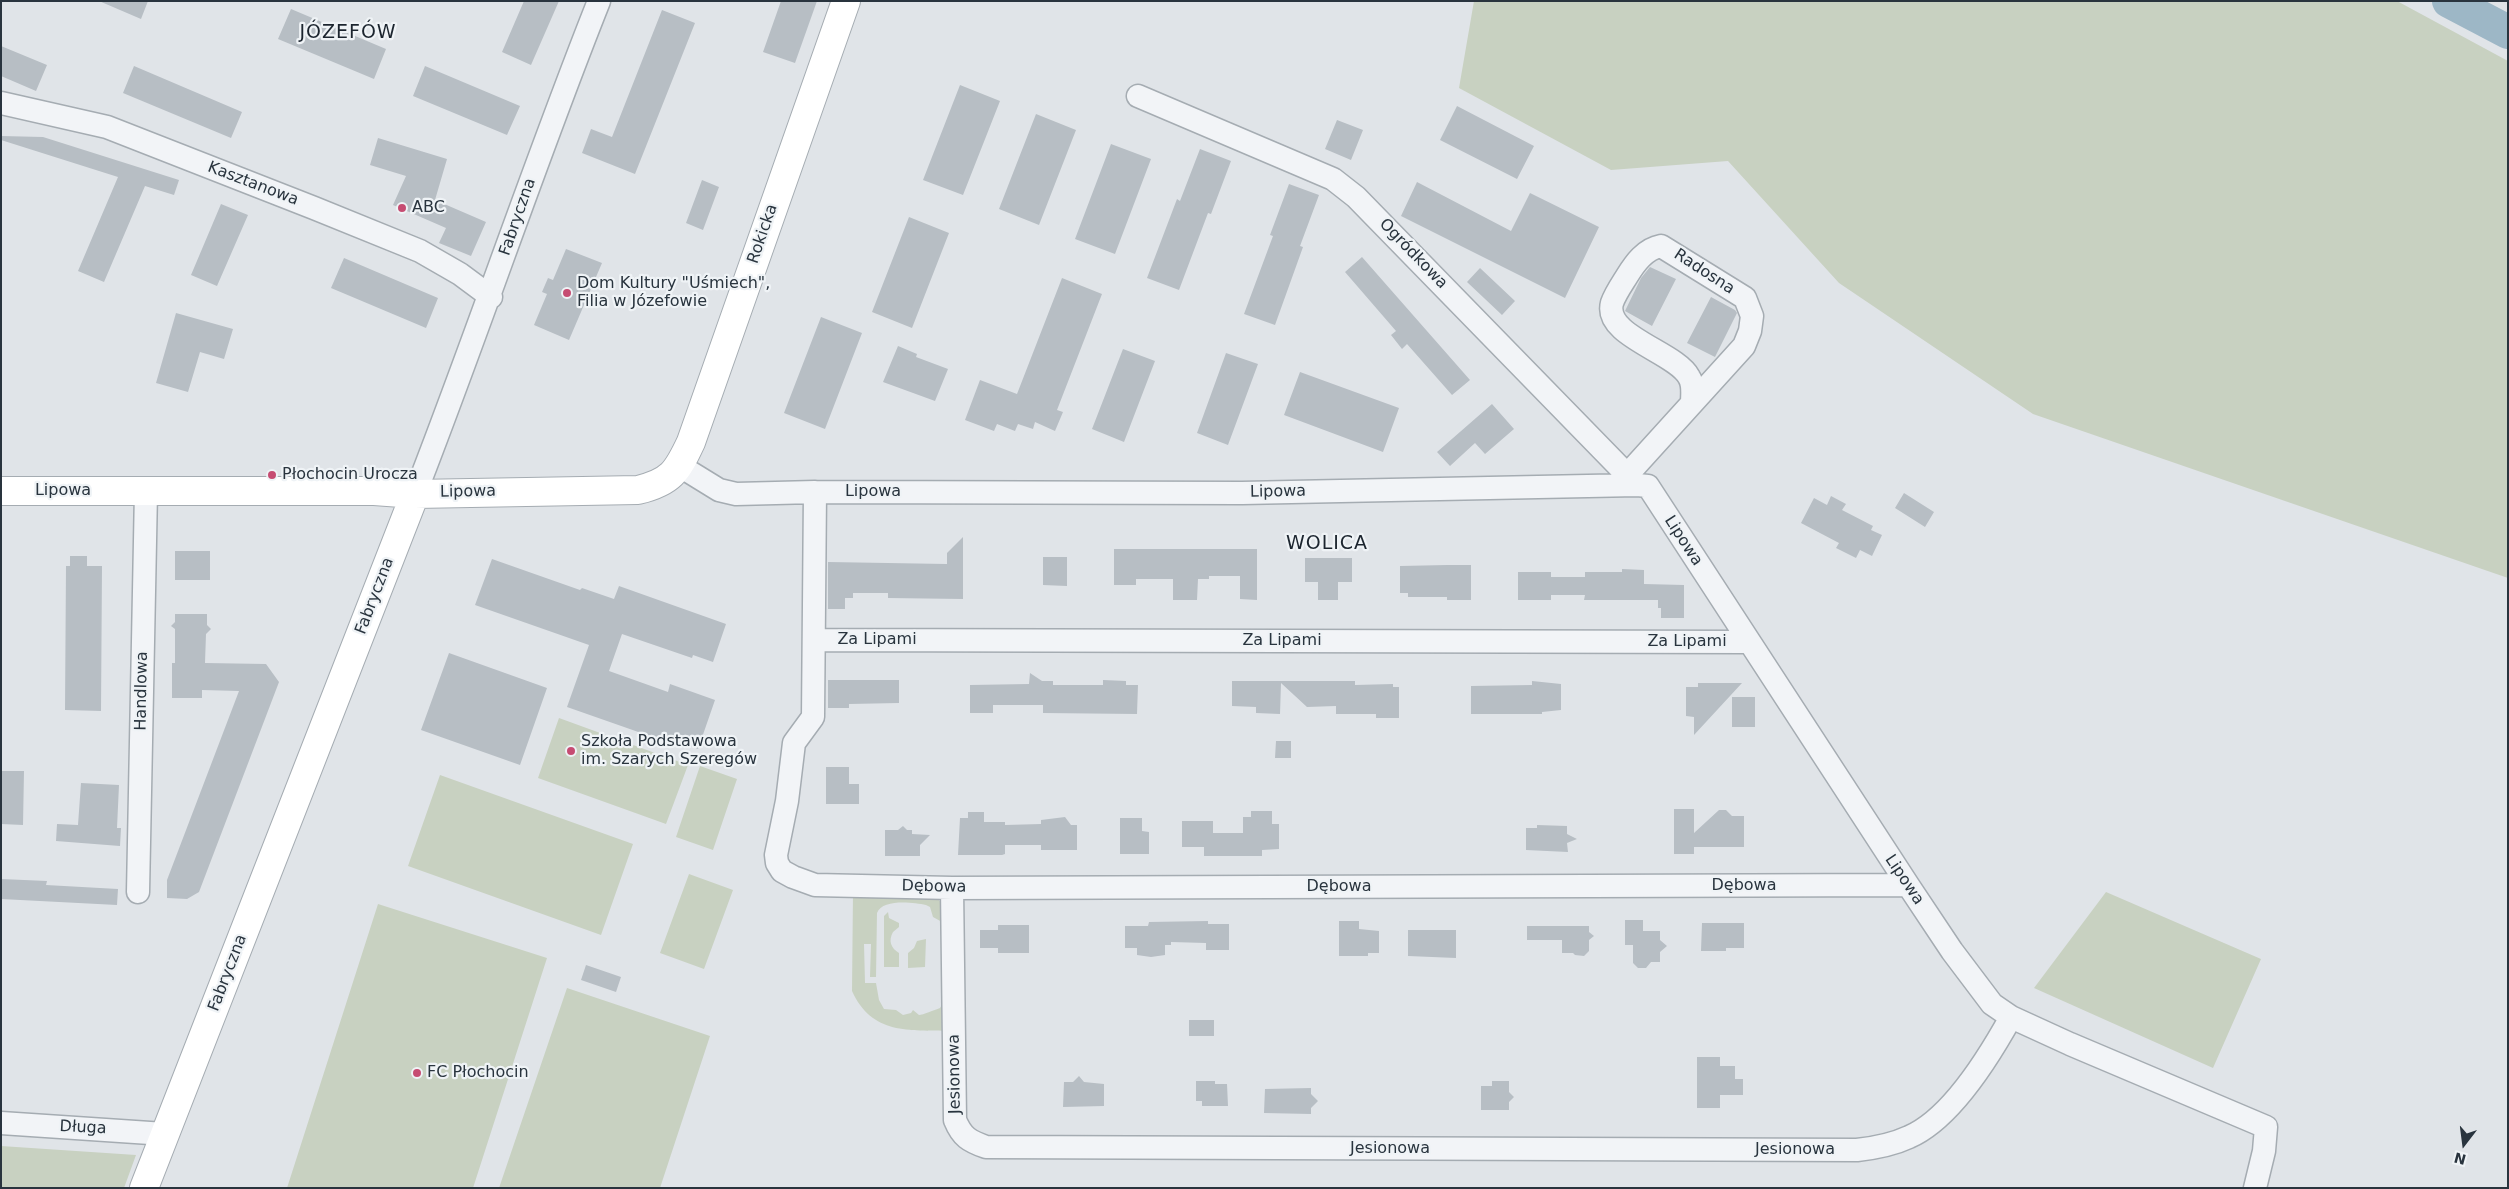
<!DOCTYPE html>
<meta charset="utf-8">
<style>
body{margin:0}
#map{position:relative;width:2509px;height:1189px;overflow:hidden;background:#e0e4e8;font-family:"DejaVu Sans",sans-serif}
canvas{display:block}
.frame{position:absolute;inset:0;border:2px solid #29343e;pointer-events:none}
.north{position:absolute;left:2439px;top:1119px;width:50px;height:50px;-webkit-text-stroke:4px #eff3f6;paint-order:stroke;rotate:195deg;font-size:14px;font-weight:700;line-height:20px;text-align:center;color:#29343e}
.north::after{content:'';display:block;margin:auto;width:18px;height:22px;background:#29343e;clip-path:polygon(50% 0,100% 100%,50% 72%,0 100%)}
</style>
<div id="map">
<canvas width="2509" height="1189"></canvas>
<div class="frame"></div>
<div class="north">N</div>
</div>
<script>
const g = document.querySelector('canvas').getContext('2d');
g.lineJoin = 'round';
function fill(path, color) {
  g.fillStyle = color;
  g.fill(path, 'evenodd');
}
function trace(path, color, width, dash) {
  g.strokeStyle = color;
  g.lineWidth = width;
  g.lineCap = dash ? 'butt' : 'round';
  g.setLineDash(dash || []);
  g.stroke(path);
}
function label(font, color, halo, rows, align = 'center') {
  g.font = font + ' "DejaVu Sans",sans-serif';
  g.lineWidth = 4.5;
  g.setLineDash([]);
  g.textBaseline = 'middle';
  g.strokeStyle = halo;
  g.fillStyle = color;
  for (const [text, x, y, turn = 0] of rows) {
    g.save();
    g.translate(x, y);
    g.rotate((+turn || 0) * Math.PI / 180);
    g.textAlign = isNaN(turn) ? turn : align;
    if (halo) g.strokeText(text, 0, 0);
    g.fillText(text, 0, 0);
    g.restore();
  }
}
const green = new Path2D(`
 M 1474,1 L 2397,1 L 2508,61 L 2508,578 L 2033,414 L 1839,283 L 1728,161 L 1611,170 L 1459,88 Z
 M 559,718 L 688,765 L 666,824 L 538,778 Z
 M 700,766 L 737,779 L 713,850 L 676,837 Z
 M 440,775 L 633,844 L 601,935 L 408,866 Z
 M 689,874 L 733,890 L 704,969 L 660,953 Z
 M 853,892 L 935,896 L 944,905 L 942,922 L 933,917 L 930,907 L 926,905 C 912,902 882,899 877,913 L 876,977 L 870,977 L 871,944 L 864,944 L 865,983 L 876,983 L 879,1000 L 884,1009 L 896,1010 L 903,1015 L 911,1013 L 913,1010 L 919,1015 C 923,1015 934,1010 940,1008 L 943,1003 L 950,1031 C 909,1030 872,1035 852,991 Z
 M 2106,892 L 2261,959 L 2213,1068 L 2034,988 Z
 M 378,904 L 547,958 L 473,1188 L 287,1188 Z
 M 888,912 L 889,918 L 899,923 L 899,927 L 893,932 C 888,941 891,948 899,953 L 899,967 L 884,967 L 884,916 Z
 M 926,939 L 925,967 L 908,968 L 908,953 L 914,948 L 917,941 Z
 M 567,988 L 710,1036 L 660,1188 L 499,1188 Z
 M 1,1146 L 136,1155 L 124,1188 L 1,1188 Z`);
const river = new Path2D(`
 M 2449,1 L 2508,32`);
const building = new Path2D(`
 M 99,1 L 148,1 L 141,19 Z
 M 524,1 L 559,1 L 531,65 L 502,52 Z
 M 781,1 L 817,1 L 795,63 L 763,52 Z
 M 291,9 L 386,49 L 374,79 L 278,39 Z
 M 662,10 L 695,23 L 635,174 L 582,153 L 591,129 L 612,137 Z
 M 1,46 L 47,65 L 36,91 L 1,76 Z
 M 134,66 L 242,112 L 231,138 L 123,93 Z
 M 425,66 L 520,106 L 507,135 L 413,96 Z
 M 960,85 L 1000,101 L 963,195 L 923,180 Z
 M 1457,106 L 1534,146 L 1517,179 L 1440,140 Z
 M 1036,114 L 1076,130 L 1039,225 L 999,209 Z
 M 1337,120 L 1363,130 L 1351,160 L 1325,149 Z
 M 1,136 L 43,137 L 179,180 L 174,195 L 145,186 L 104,282 L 78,271 L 118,177 L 1,140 Z
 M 378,138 L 447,159 L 435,200 L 486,222 L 471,256 L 439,243 L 446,228 L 393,205 L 406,176 L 370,165 Z
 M 1111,144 L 1151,159 L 1115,254 L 1075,239 Z
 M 1200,149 L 1231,161 L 1211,214 L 1208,213 L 1179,290 L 1147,278 L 1177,199 L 1180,201 Z
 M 702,180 L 719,187 L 703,230 L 686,223 Z
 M 1417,182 L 1511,231 L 1530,193 L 1599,227 L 1565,298 L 1401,216 Z
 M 1289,184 L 1319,195 L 1300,246 L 1303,247 L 1275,325 L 1244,314 L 1273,236 L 1270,235 Z
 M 221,204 L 248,215 L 217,286 L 191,275 Z
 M 909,217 L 949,233 L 912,328 L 872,312 Z
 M 566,249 L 602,263 L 569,340 L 534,325 L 547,294 L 542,292 L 548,278 L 553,280 Z
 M 1362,257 L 1470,380 L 1452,395 L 1407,344 L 1402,349 L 1391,335 L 1396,331 L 1345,272 Z
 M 344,258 L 438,298 L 426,328 L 331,288 Z
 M 1650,267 L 1676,279 L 1652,326 L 1625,311 L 1641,278 Z
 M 1480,268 L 1515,301 L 1502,315 L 1467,282 Z
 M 1062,278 L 1102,294 L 1057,410 L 1063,412 L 1055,431 L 1035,422 L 1033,429 L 1018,424 L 1015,431 L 997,424 L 994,431 L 965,420 L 980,380 L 1017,394 Z
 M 1711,297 L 1735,310 L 1737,313 L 1715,357 L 1687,343 Z
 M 176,313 L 233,329 L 224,359 L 200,352 L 188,392 L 156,383 Z
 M 821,317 L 862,333 L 825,429 L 784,413 Z
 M 898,346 L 917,354 L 916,357 L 948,369 L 935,401 L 883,382 Z
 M 1123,349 L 1155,361 L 1124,442 L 1092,429 Z
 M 1226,353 L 1258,364 L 1228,445 L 1197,433 Z
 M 1300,372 L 1399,408 L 1383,452 L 1284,415 Z
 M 1492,404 L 1514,429 L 1485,454 L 1475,443 L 1450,466 L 1437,452 Z
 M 1904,493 L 1934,512 L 1925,527 L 1895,508 Z
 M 1831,496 L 1846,504 L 1842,510 L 1873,526 L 1871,530 L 1882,535 L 1872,556 L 1860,550 L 1856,558 L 1836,548 L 1839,543 L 1801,523 L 1814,498 L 1827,505 Z
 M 963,537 L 963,599 L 888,598 L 888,593 L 853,593 L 853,598 L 845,598 L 845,609 L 828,609 L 828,562 L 947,564 L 947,553 Z
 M 1114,549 L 1257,549 L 1257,600 L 1240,599 L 1240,576 L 1209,576 L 1209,579 L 1198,579 L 1197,600 L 1173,600 L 1173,579 L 1136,579 L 1136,585 L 1114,585 Z
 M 175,551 L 210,551 L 210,580 L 175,580 Z
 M 70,556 L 87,556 L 87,566 L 102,566 L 101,711 L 65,710 L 66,566 L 70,566 Z
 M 1043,557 L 1067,557 L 1067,586 L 1043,585 Z
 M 1305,558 L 1352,558 L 1352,582 L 1338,582 L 1338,600 L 1318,600 L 1318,582 L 1305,582 Z
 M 492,559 L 580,590 L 582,588 L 614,599 L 619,586 L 726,624 L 713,662 L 693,655 L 692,658 L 622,634 L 609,671 L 668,692 L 670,684 L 715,700 L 698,749 L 685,744 L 684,748 L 567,707 L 589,645 L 475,605 Z
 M 1447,565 L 1471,565 L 1471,600 L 1447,600 L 1447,597 L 1408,597 L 1408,593 L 1400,593 L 1400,566 Z
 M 1622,569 L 1644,570 L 1644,584 L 1684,585 L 1684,618 L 1661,618 L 1661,608 L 1658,608 L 1658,600 L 1584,600 L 1585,595 L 1551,595 L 1551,600 L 1518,600 L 1518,572 L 1551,572 L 1551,577 L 1585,577 L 1585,572 L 1622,572 Z
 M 175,614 L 207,614 L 207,625 L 211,629 L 206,634 L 205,663 L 266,664 L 279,682 L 199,892 L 187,899 L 167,898 L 167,880 L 239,691 L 202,690 L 202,698 L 172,698 L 172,663 L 175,663 L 175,629 L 171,626 L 175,622 Z
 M 449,653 L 547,688 L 520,765 L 421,730 Z
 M 1030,673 L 1042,681 L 1053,681 L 1053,685 L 1103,685 L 1103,680 L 1126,681 L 1126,685 L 1138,685 L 1137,714 L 1043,713 L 1043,705 L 993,705 L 993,713 L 970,713 L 970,685 L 1029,684 Z
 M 828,680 L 899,680 L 899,703 L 849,704 L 849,708 L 828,708 Z
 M 1232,681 L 1355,681 L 1355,685 L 1393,684 L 1393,687 L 1399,687 L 1399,718 L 1376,718 L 1376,714 L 1336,714 L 1336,706 L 1307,707 L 1281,683 L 1280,714 L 1256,713 L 1256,707 L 1232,706 Z
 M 1532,681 L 1561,684 L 1561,710 L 1542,712 L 1542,714 L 1471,714 L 1471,686 L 1532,685 Z
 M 1698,683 L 1742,683 L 1694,735 L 1694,717 L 1686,716 L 1686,687 L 1698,687 Z
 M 1732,697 L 1755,697 L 1755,727 L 1732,727 Z
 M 1276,741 L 1291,741 L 1291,758 L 1275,758 Z
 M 826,767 L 849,767 L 849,784 L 859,784 L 859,804 L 826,804 Z
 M 1,771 L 24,771 L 23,825 L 1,824 Z
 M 81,783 L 119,785 L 117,828 L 121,828 L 120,846 L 56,841 L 57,824 L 78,825 Z
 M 1674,809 L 1694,809 L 1694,833 L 1719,810 L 1726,810 L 1732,816 L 1744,816 L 1744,847 L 1694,847 L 1694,854 L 1674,854 Z
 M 1251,811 L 1272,811 L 1272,824 L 1279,824 L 1279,849 L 1262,850 L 1262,856 L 1204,856 L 1204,847 L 1182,847 L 1182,821 L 1213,821 L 1213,833 L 1243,833 L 1243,817 L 1251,817 Z
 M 968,812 L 984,812 L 984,822 L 1005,822 L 1005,825 L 1041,824 L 1041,820 L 1065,817 L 1071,825 L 1077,825 L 1077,850 L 1041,850 L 1041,845 L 1005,845 L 1005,854 L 1002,855 L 958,855 L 960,818 L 968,818 Z
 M 1120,818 L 1142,818 L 1142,831 L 1149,832 L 1149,854 L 1120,854 Z
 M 1537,825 L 1567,826 L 1567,834 L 1577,839 L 1567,843 L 1568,852 L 1526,850 L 1526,828 L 1537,828 Z
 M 903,826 L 907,830 L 912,830 L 912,834 L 930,835 L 920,845 L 920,856 L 885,856 L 885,830 L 898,830 Z
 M 1,879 L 47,881 L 46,885 L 118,889 L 117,905 L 1,899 Z
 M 1625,920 L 1643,920 L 1643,931 L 1660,931 L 1660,940 L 1667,946 L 1660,952 L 1660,962 L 1651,962 L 1646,968 L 1638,968 L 1633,963 L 1633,945 L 1625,945 Z
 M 1208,921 L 1208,924 L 1229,924 L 1229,950 L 1206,950 L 1206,943 L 1171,942 L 1171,945 L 1165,945 L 1165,955 L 1151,957 L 1137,955 L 1137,948 L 1125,948 L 1125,926 L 1148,926 L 1149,922 Z
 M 1339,921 L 1359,921 L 1359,929 L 1379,931 L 1379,953 L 1368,953 L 1368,956 L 1339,956 Z
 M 1702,923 L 1744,923 L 1744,948 L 1726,948 L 1726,951 L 1701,951 Z
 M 998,925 L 1029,925 L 1029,953 L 998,953 L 998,948 L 980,948 L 980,930 L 998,930 Z
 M 1527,926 L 1589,926 L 1589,932 L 1594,936 L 1589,940 L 1589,951 L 1584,956 L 1575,955 L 1573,953 L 1562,953 L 1562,940 L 1527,940 Z
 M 1408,930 L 1456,930 L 1456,958 L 1408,956 Z
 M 586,965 L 621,977 L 616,992 L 581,980 Z
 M 1189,1020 L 1214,1020 L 1214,1036 L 1189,1036 Z
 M 1697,1057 L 1720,1057 L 1720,1066 L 1735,1066 L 1735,1079 L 1743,1079 L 1743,1095 L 1720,1095 L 1720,1108 L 1697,1108 Z
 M 1079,1076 L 1084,1082 L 1104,1084 L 1104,1106 L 1063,1107 L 1064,1082 L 1073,1082 Z
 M 1196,1081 L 1215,1081 L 1215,1084 L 1227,1084 L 1228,1106 L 1202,1106 L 1202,1101 L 1196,1101 Z
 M 1492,1081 L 1509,1081 L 1509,1092 L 1514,1097 L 1509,1102 L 1509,1110 L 1481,1110 L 1481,1086 L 1492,1086 Z
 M 1311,1088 L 1311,1094 L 1318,1101 L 1311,1108 L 1311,1114 L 1264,1113 L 1265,1089 Z`);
const minor = new Path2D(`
 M 1138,96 L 1333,179 L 1356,197 L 1637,485
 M 1,103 L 107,127 L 314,208 L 420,251 L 460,274 L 491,297
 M 680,466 L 719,490 L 736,494 L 815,492 L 1242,493 L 1637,485 L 1648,486 L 1908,885 L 1952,951 L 1992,1004 L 2011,1017 L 2070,1044 L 2266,1127 L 2264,1151 L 2255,1188
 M 1627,475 L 1744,346 L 1750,331 L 1752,316 L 1745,298 L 1661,246 C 1645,249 1635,263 1627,276 C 1622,284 1615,294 1612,303 C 1603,336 1676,352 1689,377 C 1694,385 1692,394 1692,403
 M 815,492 L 813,717 L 794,743 L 787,801 L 776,855 L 777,863 L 782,871 L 793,877 L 815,885 L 952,888 L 1908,885
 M 415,494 C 479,330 534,164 599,1
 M 815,640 L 1748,642
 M 952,888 L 955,1120 C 962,1137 969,1141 986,1147 L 1857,1150 C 1875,1148 1892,1145 1909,1137 C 1951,1119 1990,1055 2011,1017
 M 138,892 L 146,491
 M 1,1123 L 165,1134`);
const secondary = new Path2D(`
 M 1,491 L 374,491 L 415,494 L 638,490 C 671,482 677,472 691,442 L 846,1
 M 144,1188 L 415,494`);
const markers = [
 [402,208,5,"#c64c72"],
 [567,293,5,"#c64c72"],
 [272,475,5,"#c64c72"],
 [571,751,5,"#c64c72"],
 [417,1073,5,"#c64c72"]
];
const streetNames = [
 ["Kasztanowa",253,184,21],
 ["Fabryczna",518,217,-71],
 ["Rokicka",763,234,-71],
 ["Ogródkowa",1413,254,46],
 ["Radosna",1704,272,33],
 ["Lipowa",63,491],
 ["Lipowa",468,492,-1],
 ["Lipowa",873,492],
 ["Lipowa",1278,492,-1],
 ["Lipowa",1683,541,57],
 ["Fabryczna",375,596,-69],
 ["Za Lipami",877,640],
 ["Za Lipami",1282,641],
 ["Za Lipami",1687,642],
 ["Handlowa",142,691,-89],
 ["Lipowa",1904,880,56],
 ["Dębowa",1744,886],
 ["Dębowa",934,887,1],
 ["Dębowa",1339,887],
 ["Fabryczna",228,973,-69],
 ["Jesionowa",955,1074,-91],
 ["Długa",83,1128,3],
 ["Jesionowa",1390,1149],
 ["Jesionowa",1795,1150]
];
const poiNames = [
 ["ABC",412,208],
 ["Dom Kultury \"Uśmiech\",",577,284],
 ["Filia w Józefowie",577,302],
 ["Płochocin Urocza",282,475],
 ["Szkoła Podstawowa",581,742],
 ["im. Szarych Szeregów",581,760],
 ["FC Płochocin",427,1073]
];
const quarterNames = [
 ["JÓZEFÓW",348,33],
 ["WOLICA",1327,544]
];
fill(green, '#c8d1c1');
trace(river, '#9db7c6', 34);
fill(building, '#b7bec4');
trace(minor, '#a5acb2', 25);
trace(secondary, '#a5acb2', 30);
trace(minor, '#f2f4f7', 22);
trace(secondary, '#fff', 28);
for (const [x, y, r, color] of markers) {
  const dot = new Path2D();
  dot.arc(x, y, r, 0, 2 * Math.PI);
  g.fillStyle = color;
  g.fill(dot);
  trace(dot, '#eff3f6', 2);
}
label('16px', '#29343e', '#eff3f6', streetNames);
label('16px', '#29343e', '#eff3f6', poiNames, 'left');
g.letterSpacing = '1px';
label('19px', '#1c252f', '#eff3f6', quarterNames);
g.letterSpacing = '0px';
</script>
